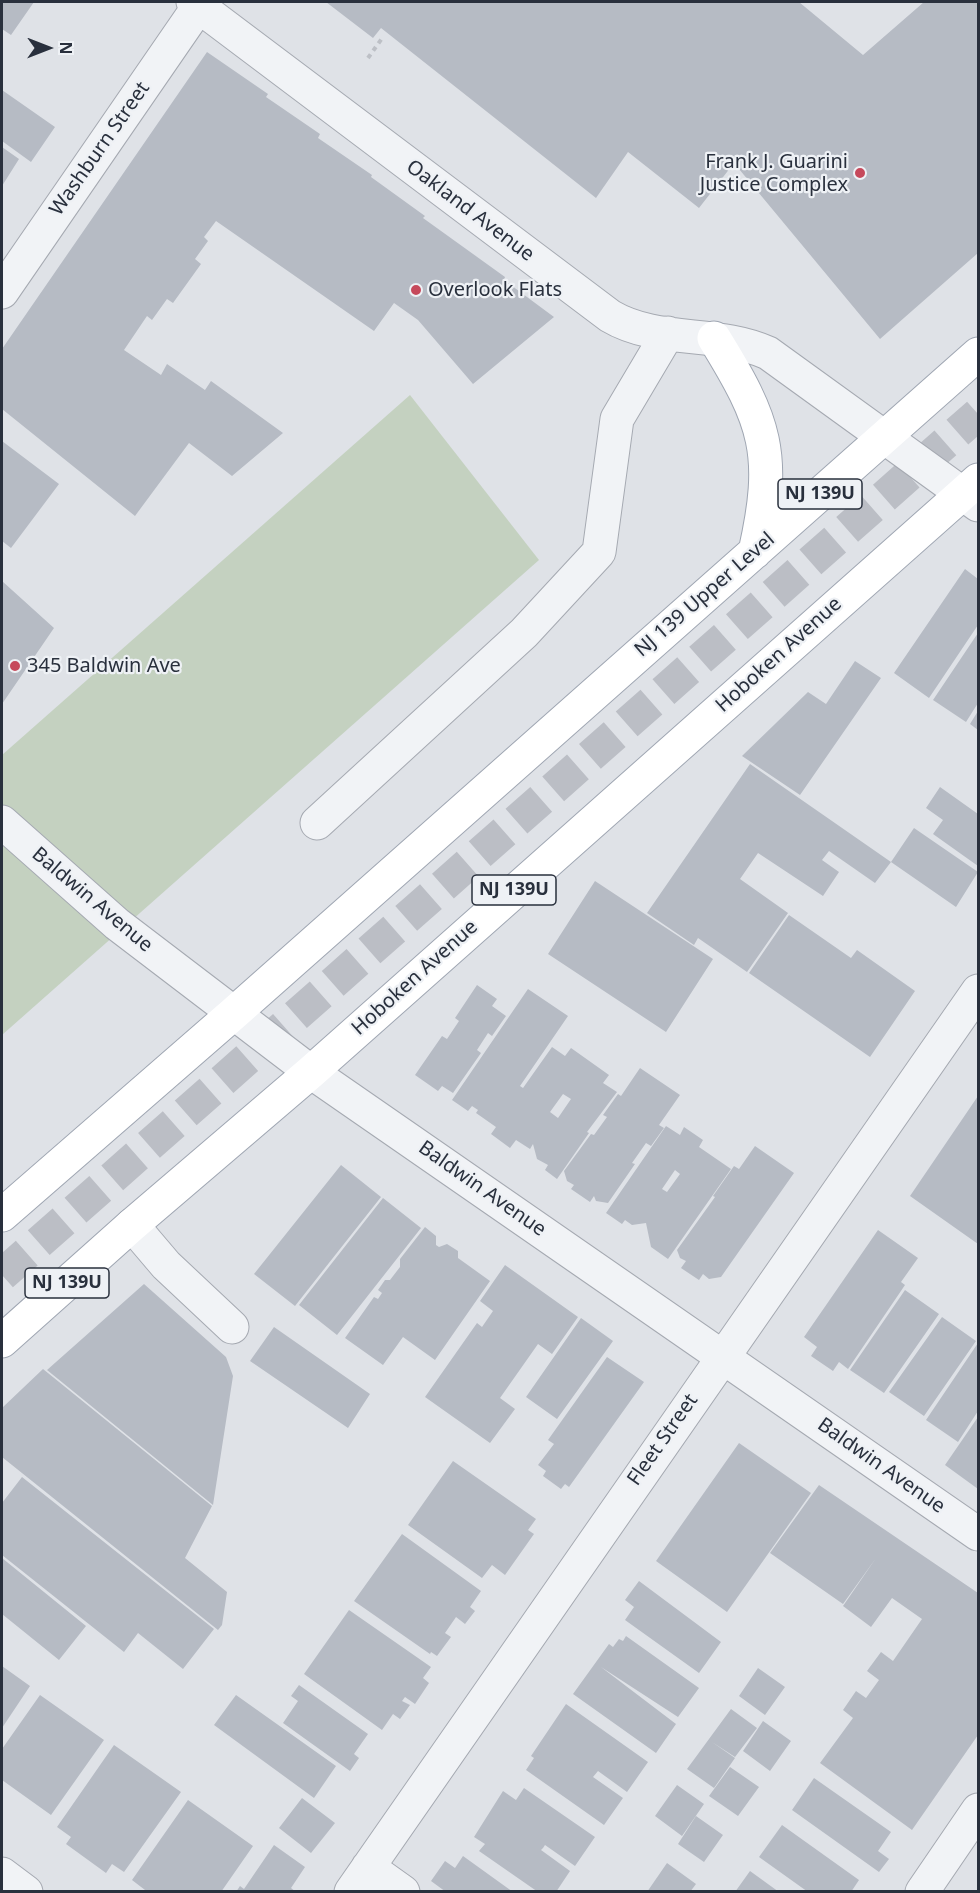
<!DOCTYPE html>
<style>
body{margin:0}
#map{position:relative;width:980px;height:1893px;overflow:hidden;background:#dfe2e7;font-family:"Noto Sans",sans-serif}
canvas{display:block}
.frame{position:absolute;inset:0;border:3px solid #29303d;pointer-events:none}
.north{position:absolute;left:18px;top:18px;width:60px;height:60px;-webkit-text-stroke:4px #eef1f5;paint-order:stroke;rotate:90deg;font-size:16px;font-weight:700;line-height:24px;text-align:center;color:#29303d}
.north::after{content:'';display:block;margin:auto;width:21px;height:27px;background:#29303d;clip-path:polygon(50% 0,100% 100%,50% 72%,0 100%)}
</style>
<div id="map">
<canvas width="980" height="1893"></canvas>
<div class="frame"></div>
<div class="north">N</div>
</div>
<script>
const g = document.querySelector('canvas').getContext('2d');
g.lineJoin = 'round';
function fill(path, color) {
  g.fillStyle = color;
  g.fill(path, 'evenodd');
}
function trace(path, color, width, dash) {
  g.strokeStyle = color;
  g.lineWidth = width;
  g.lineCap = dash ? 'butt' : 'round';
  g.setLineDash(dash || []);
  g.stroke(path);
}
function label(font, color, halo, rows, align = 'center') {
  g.font = font + ' "Noto Sans",sans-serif';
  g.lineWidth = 4.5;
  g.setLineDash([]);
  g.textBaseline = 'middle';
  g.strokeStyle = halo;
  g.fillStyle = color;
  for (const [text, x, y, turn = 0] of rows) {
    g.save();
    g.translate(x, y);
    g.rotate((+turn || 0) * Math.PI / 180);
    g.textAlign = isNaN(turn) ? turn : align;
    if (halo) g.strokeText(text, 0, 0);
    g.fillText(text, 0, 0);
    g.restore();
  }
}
const green = new Path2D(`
 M 410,395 L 539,560 L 2,1035 L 2,755 Z`);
const building = new Path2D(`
 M 2,2 L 34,2 L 11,35 L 2,29 Z
 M 326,2 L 799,2 L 863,55 L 924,2 L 978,2 L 978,253 L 880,339 L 734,163 L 699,208 L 628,152 L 596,198 L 381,28 L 373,38 Z
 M 207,52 L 268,94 L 266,97 L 320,134 L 318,138 L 372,175 L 371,177 L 425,216 L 423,218 L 505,277 L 504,280 L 554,317 L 473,384 L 418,320 L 394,303 L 374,331 L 216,221 L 204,237 L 208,241 L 195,259 L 201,264 L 173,303 L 167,299 L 152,320 L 147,316 L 124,350 L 161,375 L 167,364 L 205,390 L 211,381 L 283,433 L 232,476 L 189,443 L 135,516 L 2,409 L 2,349 Z
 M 2,90 L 55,127 L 31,162 L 2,141 Z
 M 2,147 L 19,159 L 2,186 Z
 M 2,441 L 59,484 L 11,548 L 2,541 Z
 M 965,569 L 978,579 L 978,625 L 929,698 L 894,673 Z
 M 2,581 L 54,628 L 2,704 Z
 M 978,633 L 978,703 L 966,722 L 933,700 Z
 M 855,661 L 881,678 L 800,795 L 742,756 L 808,692 L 826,704 Z
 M 978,711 L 978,730 L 970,724 Z
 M 750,764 L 891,862 L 875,883 L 829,851 L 822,860 L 839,872 L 823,896 L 758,853 L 740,879 L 788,913 L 747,972 L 698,938 L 694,945 L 647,913 Z
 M 940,787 L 978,814 L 978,866 L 933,834 L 943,820 L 926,808 Z
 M 914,828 L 978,872 L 956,907 L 891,862 Z
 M 595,881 L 713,959 L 666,1032 L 548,954 Z
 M 789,915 L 851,958 L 857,950 L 915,991 L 870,1057 L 749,973 Z
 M 477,985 L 497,999 L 492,1006 L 506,1016 L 492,1036 L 488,1033 L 477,1050 L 481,1053 L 453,1093 L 442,1086 L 438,1091 L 415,1075 L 442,1036 L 447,1039 L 459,1021 L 455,1018 Z
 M 528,989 L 568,1016 L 520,1086 L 523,1088 L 552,1047 L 565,1056 L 571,1048 L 609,1075 L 603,1083 L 617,1092 L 587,1132 L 589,1133 L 557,1179 L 545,1170 L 548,1165 L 537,1159 L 533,1144 L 530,1149 L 516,1140 L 510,1148 L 491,1134 L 496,1127 L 476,1113 L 478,1110 L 472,1106 L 468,1111 L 452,1100 ZM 563,1094 L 571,1099 L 558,1118 L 550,1112 Z
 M 640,1068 L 680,1095 L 659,1125 L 664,1128 L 651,1146 L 646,1143 L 632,1163 L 635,1164 L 608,1203 L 596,1201 L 594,1196 L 590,1202 L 571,1189 L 574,1185 L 567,1181 L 564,1171 L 591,1134 L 594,1135 L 607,1117 L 603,1115 L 618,1094 L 621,1096 Z
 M 978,1096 L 978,1244 L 910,1196 Z
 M 666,1126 L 680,1135 L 684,1127 L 703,1140 L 699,1147 L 731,1169 L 668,1259 L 651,1247 L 646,1223 L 632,1225 L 625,1220 L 622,1224 L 606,1213 ZM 675,1170 L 680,1174 L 667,1192 L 662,1189 Z
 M 755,1146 L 794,1173 L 721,1277 L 709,1279 L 703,1274 L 699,1280 L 681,1268 L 686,1261 L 680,1258 L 677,1250 L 715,1197 L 713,1196 L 734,1166 L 739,1169 Z
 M 341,1165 L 381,1197 L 295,1306 L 254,1274 Z
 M 383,1198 L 421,1228 L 337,1335 L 299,1305 Z
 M 425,1227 L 436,1236 L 436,1245 L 439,1247 L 447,1244 L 458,1251 L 458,1258 L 490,1281 L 435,1360 L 403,1337 L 383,1365 L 345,1338 L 374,1297 L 378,1299 L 382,1293 L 378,1290 L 385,1280 L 390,1280 L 400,1267 L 400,1259 Z
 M 878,1230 L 918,1258 L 901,1282 L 905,1285 L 848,1369 L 839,1362 L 833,1371 L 811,1356 L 817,1347 L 804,1337 Z
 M 505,1265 L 578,1317 L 552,1354 L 538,1344 L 500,1398 L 515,1409 L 490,1443 L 425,1397 L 477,1323 L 482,1327 L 493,1311 L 480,1301 Z
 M 144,1284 L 226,1357 L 233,1376 L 213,1505 L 47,1370 Z
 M 905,1290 L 939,1314 L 884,1393 L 850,1370 Z
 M 942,1317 L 976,1341 L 924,1416 L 889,1392 Z
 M 581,1318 L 613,1341 L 557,1419 L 526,1397 Z
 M 274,1327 L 370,1394 L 348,1428 L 250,1361 Z
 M 978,1343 L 978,1411 L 958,1442 L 926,1420 Z
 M 607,1357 L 644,1382 L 569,1487 L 565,1484 L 561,1489 L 543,1476 L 546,1471 L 538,1465 L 554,1444 L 548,1440 Z
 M 43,1369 L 212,1506 L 185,1558 L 227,1592 L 222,1625 L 218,1630 L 2,1457 L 2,1408 Z
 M 978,1417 L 978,1489 L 945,1465 Z
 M 739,1443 L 811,1493 L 727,1612 L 656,1561 Z
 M 453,1461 L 536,1519 L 528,1530 L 534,1534 L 505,1575 L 492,1565 L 482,1578 L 408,1525 Z
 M 22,1477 L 214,1629 L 183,1669 L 138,1633 L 124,1652 L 2,1555 L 2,1503 Z
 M 819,1485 L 978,1593 L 978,1735 L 912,1830 L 820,1763 L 853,1718 L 843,1710 L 856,1691 L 866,1698 L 879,1680 L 867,1671 L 881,1652 L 893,1661 L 922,1619 L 892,1598 L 871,1627 L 843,1606 L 876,1558 L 843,1604 L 770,1553 Z
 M 402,1534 L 481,1591 L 470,1607 L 475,1611 L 465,1624 L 456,1617 L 454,1620 L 445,1633 L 451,1637 L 437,1656 L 431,1652 L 430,1654 L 354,1601 Z
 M 2,1558 L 86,1626 L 59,1660 L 2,1614 Z
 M 639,1581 L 721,1642 L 699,1673 L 625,1620 L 634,1607 L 625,1600 Z
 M 349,1610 L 431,1667 L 423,1678 L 429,1683 L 415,1704 L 405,1697 L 402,1701 L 410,1705 L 400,1719 L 393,1714 L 382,1730 L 304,1674 Z
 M 626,1636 L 699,1688 L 678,1717 L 601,1667 L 676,1724 L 656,1753 L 573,1694 L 609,1644 L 613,1647 L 619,1639 L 623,1641 Z
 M 2,1666 L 30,1686 L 2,1728 Z
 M 758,1668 L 785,1687 L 765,1715 L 739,1696 Z
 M 299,1685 L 368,1734 L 354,1754 L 359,1758 L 350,1771 L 283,1723 L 298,1701 L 291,1696 Z
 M 40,1695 L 104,1740 L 51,1815 L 2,1780 L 2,1749 Z
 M 236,1695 L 336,1766 L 314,1798 L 214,1725 Z
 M 566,1704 L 648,1762 L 627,1792 L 598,1771 L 593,1777 L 623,1798 L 604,1825 L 526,1770 L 534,1758 L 531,1756 Z
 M 731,1709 L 757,1728 L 735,1757 L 712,1742 L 735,1758 L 714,1788 L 687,1769 Z
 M 763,1721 L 791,1741 L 770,1771 L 743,1751 Z
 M 114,1745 L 181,1792 L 124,1872 L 112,1864 L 106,1873 L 66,1844 L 71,1837 L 57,1827 Z
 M 730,1767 L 759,1787 L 738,1816 L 709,1796 Z
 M 814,1778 L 891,1832 L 878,1851 L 889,1859 L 879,1872 L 792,1810 Z
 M 677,1785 L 704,1804 L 682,1836 L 655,1816 Z
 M 524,1788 L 595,1837 L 575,1866 L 545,1845 L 543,1848 L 541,1850 L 570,1871 L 556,1892 L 538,1892 L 479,1851 L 485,1844 L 474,1837 L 503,1791 L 516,1800 Z
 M 302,1798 L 335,1823 L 311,1853 L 279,1828 Z
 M 188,1800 L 253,1846 L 221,1892 L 144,1892 L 145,1890 L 132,1880 Z
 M 696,1816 L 723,1835 L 704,1862 L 678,1844 Z
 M 782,1825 L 859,1880 L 851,1892 L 808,1892 L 759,1857 Z
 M 274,1845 L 305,1867 L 291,1888 L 296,1892 L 236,1892 L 240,1886 L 244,1889 Z
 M 463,1856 L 513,1892 L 446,1892 L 431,1881 L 445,1861 L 455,1868 Z
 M 667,1863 L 696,1884 L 690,1892 L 647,1892 Z
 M 750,1871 L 779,1892 L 735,1892 Z`);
const highwayTunnel = new Path2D(`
 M 2,1275 L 978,414`);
const path = new Path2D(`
 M 368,58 L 383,37`);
const minor = new Path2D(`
 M 193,2 L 610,316 C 657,344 718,330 768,353 L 978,505
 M 2,292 L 199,6
 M 2,822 L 117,924 L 311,1072 L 978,1534
 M 317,823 L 524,633 L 599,552 L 617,419 L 668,333
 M 132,1225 L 166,1265 L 232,1327
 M 368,1867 L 403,1892
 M 2,1874 L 26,1892
 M 351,1892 L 978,991
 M 922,1892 L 978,1810`);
const major = new Path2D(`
 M 714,338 C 766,422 777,454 755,552
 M 2,1215 L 233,1014 L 978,354
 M 2,1341 L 132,1225 L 311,1072 L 978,480`);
const markers = [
 [860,173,6,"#c6495b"],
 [416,290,6,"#c6495b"],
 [15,666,6,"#c6495b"]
];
const shields = [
 [820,494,84],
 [514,890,84],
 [67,1283,84]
];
const shieldNames = [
 ["NJ 139U",820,494],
 ["NJ 139U",514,890],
 ["NJ 139U",67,1283]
];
const streetNames = [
 ["Washburn Street",100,149,-55],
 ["Oakland Avenue",470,211,37],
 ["NJ 139 Upper Level",705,595,-41],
 ["Hoboken Avenue",779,655,-42],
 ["Baldwin Avenue",92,900,40],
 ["Hoboken Avenue",415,978,-42],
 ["Baldwin Avenue",482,1189,35],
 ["Fleet Street",663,1440,-55],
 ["Baldwin Avenue",881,1466,35]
];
const poiNames = [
 ["Frank J. Guarini",848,162,"right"],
 ["Justice Complex",848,185,"right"],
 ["Overlook Flats",428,290],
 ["345 Baldwin Ave",27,666]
];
fill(green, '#c4d1c0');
fill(building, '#b6bbc4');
trace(highwayTunnel, '#bbbec5', 33, [33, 16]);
trace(minor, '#a5a9b1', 35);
trace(major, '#9fa6b2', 35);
trace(path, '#bdc0c6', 4, [4.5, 4.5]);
trace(minor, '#f1f3f6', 33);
trace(major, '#fff', 33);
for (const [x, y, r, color] of markers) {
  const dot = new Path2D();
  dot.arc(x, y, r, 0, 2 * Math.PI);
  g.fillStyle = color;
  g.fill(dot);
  trace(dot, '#eef1f5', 2);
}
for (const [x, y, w] of shields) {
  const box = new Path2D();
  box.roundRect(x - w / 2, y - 15, w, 30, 4.5);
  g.fillStyle = '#eef1f5';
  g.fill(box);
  trace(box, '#29303d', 1.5);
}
label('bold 18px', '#29303d', null, shieldNames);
label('20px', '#29303d', '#eef1f5', streetNames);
label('20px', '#29303d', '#eef1f5', poiNames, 'left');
</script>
